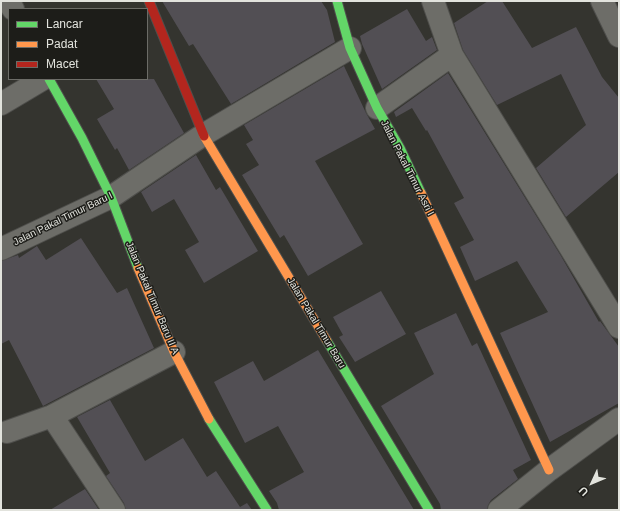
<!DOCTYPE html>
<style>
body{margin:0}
#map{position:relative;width:620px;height:511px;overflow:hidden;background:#34342f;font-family:Arial,sans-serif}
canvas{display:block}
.frame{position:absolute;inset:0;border:2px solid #e2e3dd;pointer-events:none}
.legend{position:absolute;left:8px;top:8px;width:140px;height:72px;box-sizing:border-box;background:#1d1d19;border:1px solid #6c6c67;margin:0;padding:5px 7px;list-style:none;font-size:12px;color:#e2e3dd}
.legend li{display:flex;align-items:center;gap:8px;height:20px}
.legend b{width:20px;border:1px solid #6c6c67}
.north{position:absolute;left:572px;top:463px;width:40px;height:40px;-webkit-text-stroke:3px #1d1d19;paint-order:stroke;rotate:226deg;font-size:11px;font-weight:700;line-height:16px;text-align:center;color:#e2e3dd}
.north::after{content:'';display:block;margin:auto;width:14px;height:18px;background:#e2e3dd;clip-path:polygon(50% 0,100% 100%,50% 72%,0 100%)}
</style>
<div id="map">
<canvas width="620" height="511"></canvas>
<div class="frame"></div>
<ul class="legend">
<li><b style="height:5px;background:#63d668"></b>Lancar</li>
<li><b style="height:5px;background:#ff974d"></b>Padat</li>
<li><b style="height:5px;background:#b3261e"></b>Macet</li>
</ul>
<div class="north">U</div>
</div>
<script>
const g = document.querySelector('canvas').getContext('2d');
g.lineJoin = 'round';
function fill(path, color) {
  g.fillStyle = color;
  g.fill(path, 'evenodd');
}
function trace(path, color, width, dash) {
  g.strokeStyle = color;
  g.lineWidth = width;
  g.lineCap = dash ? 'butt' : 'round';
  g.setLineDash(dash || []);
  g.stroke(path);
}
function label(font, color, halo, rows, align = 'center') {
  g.font = font + ' Arial,sans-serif';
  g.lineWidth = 3;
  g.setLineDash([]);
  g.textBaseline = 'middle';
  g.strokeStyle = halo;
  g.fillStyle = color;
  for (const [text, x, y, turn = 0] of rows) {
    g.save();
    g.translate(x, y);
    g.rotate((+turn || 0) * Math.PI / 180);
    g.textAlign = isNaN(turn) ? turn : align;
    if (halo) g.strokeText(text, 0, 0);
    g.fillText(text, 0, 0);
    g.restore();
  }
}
const building = new Path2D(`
 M 162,1 L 321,1 L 327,10 L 335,42 L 231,104 L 193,44 L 189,46 Z
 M 488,1 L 502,1 L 532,48 L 576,27 L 602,77 L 619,98 L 619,172 L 566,217 L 536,168 L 586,125 L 561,74 L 497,105 L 463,50 L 454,23 Z
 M 407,9 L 426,41 L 432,37 L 437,50 L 382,89 L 362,44 L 360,36 Z
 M 344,66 L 366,113 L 375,129 L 315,161 L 363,244 L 308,276 L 284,235 L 280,238 L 242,175 L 259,165 L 246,144 L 253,140 L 244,125 Z
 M 448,73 L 561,256 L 599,322 L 600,321 L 619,347 L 619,403 L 550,442 L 500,333 L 548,312 L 517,261 L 475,281 L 460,247 L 474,240 L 454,203 L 464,198 L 427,130 L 426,131 L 412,108 L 396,117 L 394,112 Z
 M 96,79 L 154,79 L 184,133 L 129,170 L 117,148 L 115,150 L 97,119 L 114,109 Z
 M 196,155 L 216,190 L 220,187 L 258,251 L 204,283 L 185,250 L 199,242 L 174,199 L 152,212 L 141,192 Z
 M 81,238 L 117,293 L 127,288 L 154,348 L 43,406 L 9,340 L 1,344 L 1,261 L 18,255 L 19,258 L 37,246 L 46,260 Z
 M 381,291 L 406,334 L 355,362 L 339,337 L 343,335 L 333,317 Z
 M 456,313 L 472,346 L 477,343 L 531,460 L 513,470 L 518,479 L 491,500 L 488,505 L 487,510 L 441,510 L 440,504 L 381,406 L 434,374 L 414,333 Z
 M 318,350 L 414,510 L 279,510 L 277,503 L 269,491 L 304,472 L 278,426 L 245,443 L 214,382 L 253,361 L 264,381 Z
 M 110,400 L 145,461 L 183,438 L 207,477 L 216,471 L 240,507 L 247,503 L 252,510 L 126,510 L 124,503 L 106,476 L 110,473 L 77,417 Z
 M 85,489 L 99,510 L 50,510 Z`);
const street = new Path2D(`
 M 8,1 L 13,9
 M 433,1 L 452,55
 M 602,1 L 619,36
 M 1,104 L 43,79
 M 377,108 L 452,55 L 619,327
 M 1,249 L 111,197 L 203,135 L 350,48
 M 52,416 L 114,510
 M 7,432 L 52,416 L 174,352
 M 499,510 L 549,470 L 619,419`);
const fast = new Path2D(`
 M 337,1 L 350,48 L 377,108 L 400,148 L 421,193
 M 49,79 L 82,138 L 111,197 L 138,268
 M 327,341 L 429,510
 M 209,419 L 267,510`);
const slow = new Path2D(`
 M 204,136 L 327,341
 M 421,193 L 549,470
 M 138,268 L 174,352 L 209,419`);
const jam = new Path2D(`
 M 149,1 L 204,136`);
const streetNames = [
 ["Jalan Pakal Timur Asri I",407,168,63],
 ["Jalan Pakal Timur Baru I",63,219,-26],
 ["Jalan Pakal Timur Baru II A",152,298,67],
 ["Jalan Pakal Timur Baru",316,323,59]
];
fill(building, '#524f54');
trace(street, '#4f4f4c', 24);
trace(fast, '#4f4f4c', 11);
trace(slow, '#4f4f4c', 11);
trace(jam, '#4f4f4c', 11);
trace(street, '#6d6d68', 22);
trace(fast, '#63d668', 9);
trace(slow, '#ff974d', 9);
trace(jam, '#b3261e', 9);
label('10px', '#e2e3dd', '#1d1d19', streetNames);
</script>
